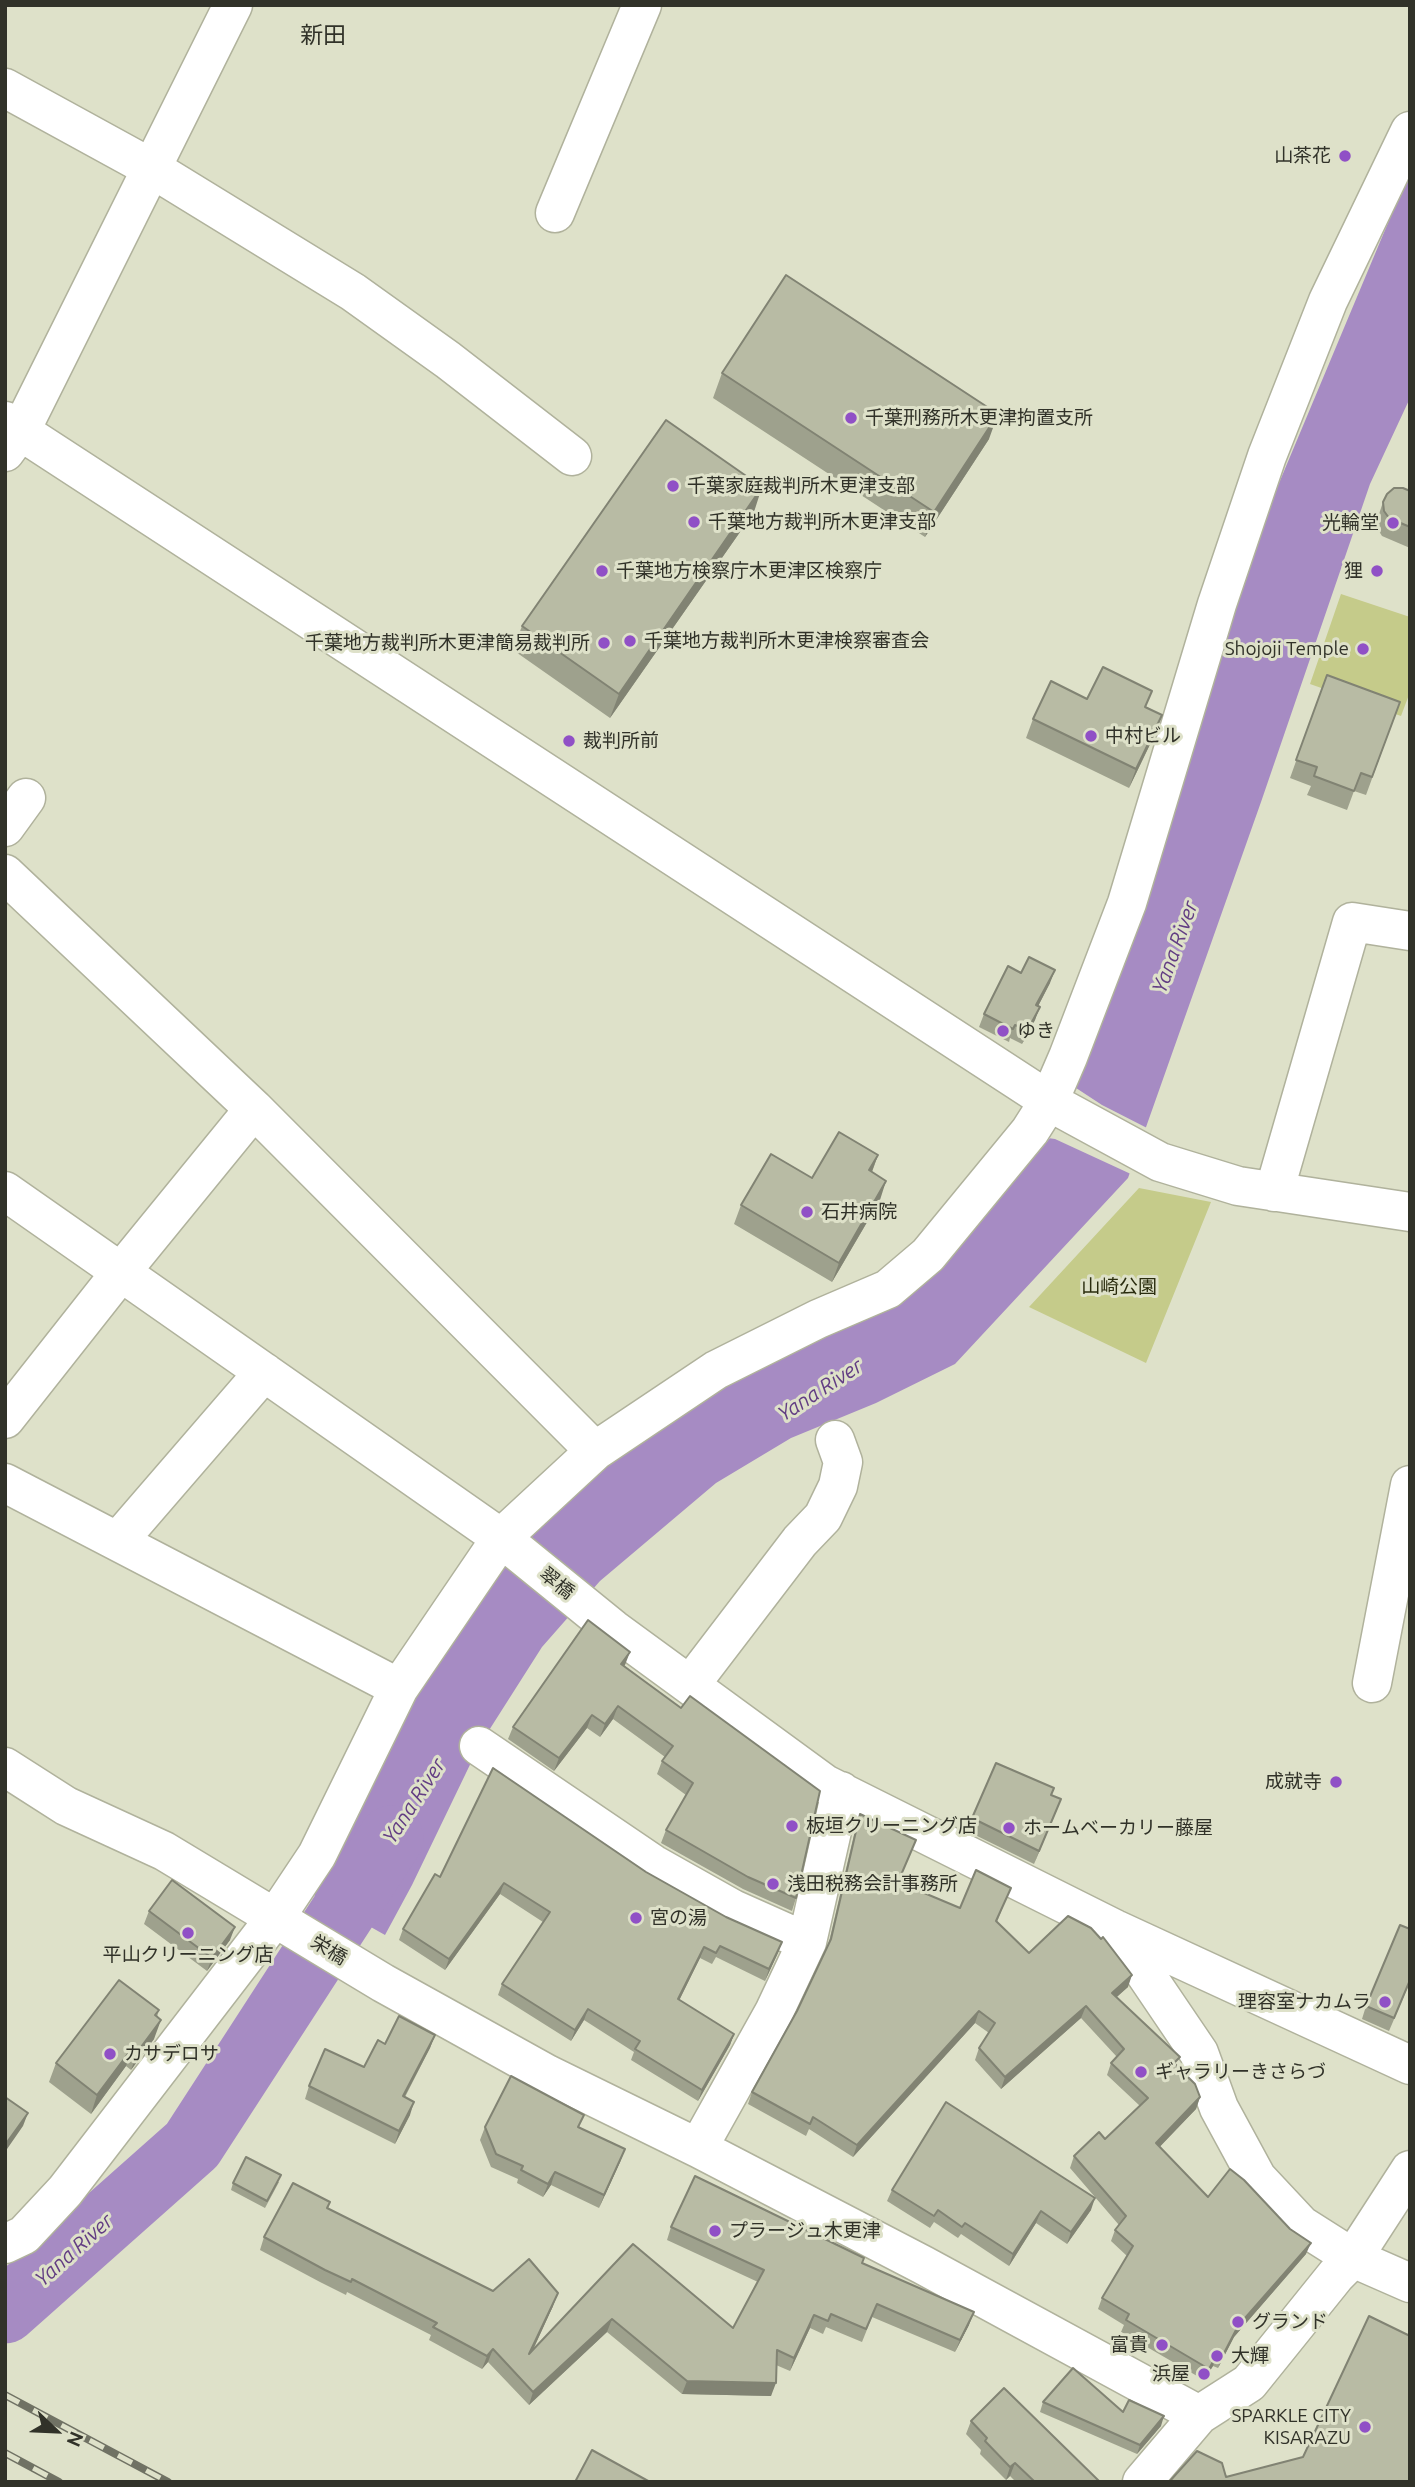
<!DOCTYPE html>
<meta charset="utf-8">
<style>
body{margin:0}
#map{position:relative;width:1415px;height:2487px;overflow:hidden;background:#dee1c9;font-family:Ubuntu,sans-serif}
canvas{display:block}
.frame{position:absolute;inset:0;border:7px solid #313229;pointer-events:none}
.north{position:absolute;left:21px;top:2396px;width:70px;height:70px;-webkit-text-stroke:5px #dee1c9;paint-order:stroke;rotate:113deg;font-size:19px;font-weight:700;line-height:28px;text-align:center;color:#313229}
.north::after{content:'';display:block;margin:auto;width:24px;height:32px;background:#313229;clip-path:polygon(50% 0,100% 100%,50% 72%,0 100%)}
</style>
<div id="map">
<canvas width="1415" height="2487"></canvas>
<div class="frame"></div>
<div class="north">N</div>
</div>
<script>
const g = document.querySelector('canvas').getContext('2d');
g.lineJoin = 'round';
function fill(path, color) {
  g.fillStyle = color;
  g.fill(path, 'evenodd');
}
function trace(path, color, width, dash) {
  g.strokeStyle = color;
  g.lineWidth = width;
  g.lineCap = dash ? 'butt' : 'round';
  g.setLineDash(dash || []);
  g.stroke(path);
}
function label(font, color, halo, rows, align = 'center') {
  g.font = font + ' Ubuntu,"Noto Sans JP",sans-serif';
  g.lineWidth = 6;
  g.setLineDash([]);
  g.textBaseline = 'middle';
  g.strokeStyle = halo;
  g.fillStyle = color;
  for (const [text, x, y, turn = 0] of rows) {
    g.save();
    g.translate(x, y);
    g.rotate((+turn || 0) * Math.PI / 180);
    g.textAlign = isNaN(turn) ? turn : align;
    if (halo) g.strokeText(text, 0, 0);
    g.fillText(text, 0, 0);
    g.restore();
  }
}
const green = new Path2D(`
 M 1341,594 L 1410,617 L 1410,692 L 1401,716 L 1310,684 Z
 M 1139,1188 L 1211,1202 L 1146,1363 L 1029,1307 Z`);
const water = new Path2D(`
 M 1410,162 L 1410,398 L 1370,484 L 1261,802 L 1128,1178 L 955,1364 L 876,1403 L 791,1438 L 716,1483 L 600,1581 L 542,1647 L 479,1746 L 412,1885 L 385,1935 L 312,1894 L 409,1694 L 500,1564 L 598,1469 L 727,1381 L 943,1265 L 1051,1137 L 1081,1073 L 1274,495 L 1398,199 Z`);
const pier = new Path2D(`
 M 1073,1086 L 1102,1105 L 1149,1129 L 1133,1175 L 1055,1139 L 1048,1138 Z`);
const river = new Path2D(`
 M 5,2311 L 192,2145 L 391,1838`);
const minor = new Path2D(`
 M 5,88 L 151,168 L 353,292 L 448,360 L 572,456
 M 555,213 L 642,5
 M 5,421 L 1057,1106 L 1160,1162 L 1238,1186 L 1410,1212
 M 5,452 L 21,430 L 233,5
 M 5,827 L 26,798
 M 5,874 L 254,1109 L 595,1451
 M 5,1191 L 501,1538 L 613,1629 L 825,1784 L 1115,1929 L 1410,2065
 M 1274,1192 L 1352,922 L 1410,931
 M 5,1419 L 121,1272 L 254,1109
 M 5,1483 L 399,1688
 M 118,1541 L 264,1372
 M 1372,1683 L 1410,1485
 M 690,1685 L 800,1541 L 823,1517 L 838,1486 L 843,1462 L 835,1440
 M 479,1746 L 653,1864 L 733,1909 L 807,1942
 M 5,1767 L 66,1806 L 164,1851 L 383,1983 L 547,2074 L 698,2148 L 923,2265 L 1199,2415 L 1249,2383 L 1336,2275 L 1353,2258 L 1410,2283
 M 1115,1929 L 1199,2053 L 1219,2108 L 1257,2178 L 1301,2225 L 1353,2258 L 1410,2170
 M 698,2148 L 774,2012 L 807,1942 L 841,1791
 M 5,2244 L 24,2235 L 65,2191 L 275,1918 L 317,1855 L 399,1688 L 501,1538 L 595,1451 L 716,1370 L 818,1319 L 888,1289 L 928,1255 L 1030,1131 L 1049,1101 L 1068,1057 L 1127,903 L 1217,604 L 1267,456 L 1328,301 L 1410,131
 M 1142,2482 L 1199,2415`);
const rail = new Path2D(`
 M 5,2395 L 168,2482
 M 5,2453 L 59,2482`);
const wall = new Path2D(`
 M 722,373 L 989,439 L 925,537 L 713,398 Z
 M 1410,491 L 1410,548 L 1382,536 L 1377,528 L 1377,520 L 1383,502 Z
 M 754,512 L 610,718 L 513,650 L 522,626 Z
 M 1327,675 L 1400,702 L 1366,795 L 1354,791 L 1347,810 L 1307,795 L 1311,786 L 1290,778 Z
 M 1087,699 L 1147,707 L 1162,715 L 1155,734 L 1129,788 L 1026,738 L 1033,719 Z
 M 1021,973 L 1050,983 L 1038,1006 L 1035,1020 L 1022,1044 L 1010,1038 L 1009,1042 L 979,1027 L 984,1014 Z
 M 878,1155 L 872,1172 L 880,1200 L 832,1282 L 734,1224 L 741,1205 Z
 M 625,1666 L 796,1898 L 792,1911 L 743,1889 L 661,1843 L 666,1830 L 686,1795 L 657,1774 L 662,1761 L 665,1757 L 613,1719 L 600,1737 L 587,1728 L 554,1771 L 508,1739 L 513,1727 Z
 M 1061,1799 L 1034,1864 L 967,1831 L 972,1818 Z
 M 860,1814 L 911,1852 L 898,1882 L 960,1908 L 1006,1899 L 997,1922 L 1029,1953 L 1128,1987 L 1116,1997 L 1177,2066 L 1200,2097 L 1196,2109 L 1159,2147 L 1208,2197 L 1306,2254 L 1234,2337 L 1218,2368 L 1213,2366 L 1204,2380 L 1121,2332 L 1124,2325 L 1098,2309 L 1102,2298 L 1127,2256 L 1111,2241 L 1115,2230 L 1119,2225 L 1070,2168 L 1074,2156 L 1105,2139 L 1140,2106 L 1107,2075 L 1111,2063 L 1117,2057 L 1081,2018 L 1001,2089 L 975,2060 L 979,2048 L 989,2033 L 975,2023 L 853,2157 L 809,2129 L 806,2136 L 748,2104 L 752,2092 L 797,2011 L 828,1946 L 856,1826 Z
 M 646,1872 L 726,1917 L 782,1942 L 765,1981 L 716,1957 L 712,1964 L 700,1958 L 679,2000 L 734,2034 L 730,2045 L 698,2101 L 631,2060 L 634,2052 L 584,2020 L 571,2041 L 498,1995 L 502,1984 L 543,1922 L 500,1894 L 445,1970 L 399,1940 L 403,1929 L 440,1877 Z
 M 149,1911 L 230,1940 L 207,1971 L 144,1924 Z
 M 1410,1982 L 1389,2031 L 1362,2019 L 1366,2006 Z
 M 159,2010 L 157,2017 L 154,2039 L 131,2070 L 126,2066 L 91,2114 L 49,2082 L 56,2063 Z
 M 435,2035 L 430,2048 L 405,2097 L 410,2115 L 395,2144 L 305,2099 L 309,2086 L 364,2067 L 385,2044 Z
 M 485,2127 L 579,2128 L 625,2149 L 620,2162 L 599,2208 L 551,2185 L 543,2197 L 517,2183 L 518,2179 L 491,2167 L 480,2140 Z
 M 279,2182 L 265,2208 L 231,2190 L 233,2183 Z
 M 892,2190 L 1091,2210 L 1067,2244 L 1036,2223 L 1009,2266 L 961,2234 L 958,2238 L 934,2222 L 930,2228 L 887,2201 Z
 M 330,2202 L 328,2208 L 493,2291 L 553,2306 L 532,2352 L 633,2244 L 733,2328 L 758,2282 L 667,2240 L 671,2227 L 862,2263 L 969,2325 L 955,2352 L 872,2317 L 862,2342 L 826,2327 L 823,2334 L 810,2328 L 790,2371 L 776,2365 L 771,2396 L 682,2394 L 607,2332 L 529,2405 L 488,2362 L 482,2369 L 429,2340 L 431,2335 L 347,2292 L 346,2295 L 320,2282 L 260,2250 L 264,2237 Z
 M 1043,2402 L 1123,2412 L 1161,2426 L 1137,2454 L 1040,2412 Z
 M 971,2421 L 1100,2482 L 1016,2482 L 1010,2476 L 1006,2480 L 980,2454 L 981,2450 L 966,2434 Z`);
const shadedWall = new Path2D(`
 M 998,414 L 989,439 L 925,537 L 934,512 Z
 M 762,487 L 754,512 L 610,718 L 619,694 Z
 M 1162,715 L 1155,734 L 1129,788 L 1136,769 Z
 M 1055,970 L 1050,983 L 1032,1018 L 1036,1005 Z
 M 1040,1007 L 1035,1020 L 1022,1044 L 1027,1031 Z
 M 878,1155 L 871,1174 L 869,1170 Z
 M 886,1181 L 880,1200 L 832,1282 L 839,1263 Z
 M 630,1652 L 625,1665 L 617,1677 L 621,1664 Z
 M 618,1706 L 613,1719 L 600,1737 L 605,1724 Z
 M 592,1715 L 587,1728 L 554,1771 L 559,1758 Z
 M 1061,1799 L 1056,1812 L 1034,1864 L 1039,1851 Z
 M 504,1883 L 500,1894 L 445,1970 L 449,1959 Z
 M 235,1927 L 230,1940 L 207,1971 L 212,1958 Z
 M 782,1942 L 778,1953 L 765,1981 L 769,1969 Z
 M 704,1947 L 700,1958 L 674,2011 L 678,1999 Z
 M 1132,1975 L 1128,1987 L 1108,2005 L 1112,1993 Z
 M 1086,2006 L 1081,2018 L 1001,2089 L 1005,2077 Z
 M 588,2009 L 584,2020 L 571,2041 L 575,2030 Z
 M 979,2011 L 975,2023 L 853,2157 L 857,2145 Z
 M 161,2020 L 154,2039 L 131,2070 L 138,2051 Z
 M 734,2034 L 730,2045 L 698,2101 L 702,2090 Z
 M 435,2035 L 430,2048 L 398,2109 L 403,2096 Z
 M 133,2047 L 126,2066 L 91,2114 L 97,2095 Z
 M 1200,2097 L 1196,2109 L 1152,2155 L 1156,2143 Z
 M 414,2102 L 410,2115 L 395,2144 L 399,2131 Z
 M 28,2113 L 23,2126 L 5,2152 L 5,2145 Z
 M 625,2149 L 620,2162 L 599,2208 L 604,2195 Z
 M 555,2172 L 551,2185 L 543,2197 L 548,2184 Z
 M 1095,2198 L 1091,2210 L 1067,2244 L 1071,2232 Z
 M 1041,2211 L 1036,2223 L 1009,2266 L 1013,2254 Z
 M 1311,2243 L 1306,2254 L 1234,2337 L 1218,2368 L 1222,2357 L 1238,2326 Z
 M 558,2293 L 553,2306 L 525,2367 L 529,2354 Z
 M 974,2312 L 969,2325 L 955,2352 L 960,2340 Z
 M 814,2315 L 810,2328 L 790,2371 L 794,2358 Z
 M 612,2319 L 607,2332 L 529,2405 L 533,2392 Z
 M 493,2349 L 488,2362 L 482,2369 L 487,2356 Z
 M 1217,2354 L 1213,2366 L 1204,2380 L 1209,2369 Z
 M 687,2381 L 776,2383 L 771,2396 L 682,2394 Z
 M 1164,2416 L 1161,2426 L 1137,2454 L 1140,2445 Z
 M 1015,2463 L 1010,2476 L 1006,2480 L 1010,2467 Z`);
const building = new Path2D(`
 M 786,275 L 998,414 L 934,512 L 722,373 Z
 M 666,420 L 762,487 L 619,694 L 522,626 Z
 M 1394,488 L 1403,488 L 1410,491 L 1410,527 L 1389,518 L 1384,511 L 1383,502 L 1387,494 Z
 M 1103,667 L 1152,691 L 1145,707 L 1162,715 L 1136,769 L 1033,719 L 1051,681 L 1087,699 Z
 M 1327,675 L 1400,702 L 1372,777 L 1361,773 L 1354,791 L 1314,776 L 1317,767 L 1296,760 Z
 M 1029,957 L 1055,970 L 1036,1005 L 1040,1007 L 1027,1031 L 1015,1025 L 1013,1029 L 984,1014 L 1008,966 L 1021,973 Z
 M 839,1132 L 878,1155 L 869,1170 L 886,1181 L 839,1263 L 741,1205 L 771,1154 L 812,1178 Z
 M 588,1620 L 630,1652 L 621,1664 L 681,1708 L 690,1696 L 820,1791 L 796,1898 L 748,1877 L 666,1830 L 693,1783 L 662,1761 L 673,1746 L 618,1706 L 605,1724 L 592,1715 L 559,1758 L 513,1727 Z
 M 996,1763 L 1054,1788 L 1051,1795 L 1061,1799 L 1039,1851 L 972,1818 Z
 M 493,1768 L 646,1872 L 726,1917 L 782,1942 L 769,1969 L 720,1946 L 716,1953 L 704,1947 L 678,1999 L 734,2034 L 702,2090 L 635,2049 L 640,2041 L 588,2009 L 575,2030 L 502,1984 L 550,1912 L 504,1883 L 449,1959 L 403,1929 L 435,1874 L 440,1877 Z
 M 860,1814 L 916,1840 L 898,1882 L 960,1908 L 976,1870 L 1011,1888 L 996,1921 L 1029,1953 L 1068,1916 L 1091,1928 L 1101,1939 L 1103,1937 L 1132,1975 L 1112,1993 L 1180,2057 L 1174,2063 L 1195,2084 L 1200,2097 L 1156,2143 L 1208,2197 L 1230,2169 L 1244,2180 L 1290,2229 L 1311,2243 L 1238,2326 L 1222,2357 L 1217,2354 L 1209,2369 L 1126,2320 L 1129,2314 L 1102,2298 L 1133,2246 L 1115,2230 L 1126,2216 L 1074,2156 L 1099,2132 L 1105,2139 L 1148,2098 L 1111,2063 L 1124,2049 L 1086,2006 L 1005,2077 L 979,2048 L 995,2023 L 979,2011 L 857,2145 L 813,2117 L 810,2124 L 752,2092 L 797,2011 L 831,1939 Z
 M 172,1880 L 235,1927 L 212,1958 L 149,1911 Z
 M 1400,1925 L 1410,1929 L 1410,1980 L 1394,2018 L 1366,2006 Z
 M 119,1980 L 159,2010 L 155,2015 L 161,2020 L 138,2051 L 133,2047 L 97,2095 L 56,2063 Z
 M 399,2016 L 435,2035 L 403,2096 L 414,2102 L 399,2131 L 309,2086 L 325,2049 L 364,2067 L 378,2040 L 385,2044 Z
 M 511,2076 L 584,2115 L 578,2127 L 625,2149 L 604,2195 L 555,2172 L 548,2184 L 521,2170 L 523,2166 L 496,2154 L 485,2127 Z
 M 5,2097 L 28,2113 L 5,2145 Z
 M 946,2102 L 1095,2198 L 1071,2232 L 1041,2211 L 1013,2254 L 965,2223 L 962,2227 L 938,2210 L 934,2216 L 892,2190 Z
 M 246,2157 L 281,2175 L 267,2201 L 233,2183 Z
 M 695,2176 L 864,2258 L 862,2263 L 974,2312 L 960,2340 L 877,2304 L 866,2329 L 831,2314 L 828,2321 L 814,2315 L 794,2358 L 777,2350 L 776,2383 L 687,2381 L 612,2319 L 533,2392 L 493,2349 L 487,2356 L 433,2327 L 437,2323 L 352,2279 L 351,2282 L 325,2270 L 264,2237 L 293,2183 L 330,2202 L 327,2208 L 493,2291 L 529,2259 L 558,2293 L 529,2354 L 633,2244 L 733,2328 L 764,2270 L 671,2227 Z
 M 1369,2316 L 1410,2336 L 1410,2482 L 1169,2482 L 1197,2451 L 1222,2463 L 1226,2477 L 1303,2457 Z
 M 1073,2368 L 1123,2412 L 1129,2400 L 1164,2416 L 1140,2445 L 1043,2402 Z
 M 1004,2388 L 1100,2482 L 1035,2482 L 1015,2463 L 1010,2467 L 985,2441 L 987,2438 L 971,2421 Z
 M 592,2450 L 650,2482 L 575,2482 Z`);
const markers = [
 [1345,156,7,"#9050c6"],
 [851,418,7,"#9050c6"],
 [673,486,7,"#9050c6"],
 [694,522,7,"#9050c6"],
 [1393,523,7,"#9050c6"],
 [602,571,7,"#9050c6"],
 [1377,571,7,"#9050c6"],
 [630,641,7,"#9050c6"],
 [604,643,7,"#9050c6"],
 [1363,649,7,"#9050c6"],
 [1091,736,7,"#9050c6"],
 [569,741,7,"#9050c6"],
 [1003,1031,7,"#9050c6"],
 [807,1212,7,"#9050c6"],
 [1336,1782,7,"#9050c6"],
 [792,1826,7,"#9050c6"],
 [1009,1828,7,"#9050c6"],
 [773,1884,7,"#9050c6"],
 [636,1918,7,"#9050c6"],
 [188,1933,7,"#9050c6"],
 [1385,2002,7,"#9050c6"],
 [110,2054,7,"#9050c6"],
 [1141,2072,7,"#9050c6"],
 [715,2231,7,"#9050c6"],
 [1238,2322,7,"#9050c6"],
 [1162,2345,7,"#9050c6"],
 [1217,2356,7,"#9050c6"],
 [1204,2374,7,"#9050c6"],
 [1365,2427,7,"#9050c6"]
];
const poiNames = [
 ["山茶花",1331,156,"right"],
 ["千葉刑務所木更津拘置支所",865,418],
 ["千葉家庭裁判所木更津支部",687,486],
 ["千葉地方裁判所木更津支部",708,522],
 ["光輪堂",1379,523,"right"],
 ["千葉地方検察庁木更津区検察庁",616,571],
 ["狸",1363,571,"right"],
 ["千葉地方裁判所木更津検察審査会",644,641],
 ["千葉地方裁判所木更津簡易裁判所",590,643,"right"],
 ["Shojoji Temple",1349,649,"right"],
 ["中村ビル",1105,736],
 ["裁判所前",583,741],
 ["ゆき",1017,1031],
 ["石井病院",821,1212],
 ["成就寺",1322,1782,"right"],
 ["板垣クリーニング店",806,1826],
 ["ホームベーカリー藤屋",1023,1828],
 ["浅田税務会計事務所",787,1884],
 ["宮の湯",650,1918],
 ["平山クリーニング店",188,1955,"center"],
 ["理容室ナカムラ",1371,2002,"right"],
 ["カサデロサ",124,2054],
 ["ギャラリーきさらづ",1155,2072],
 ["プラージュ木更津",729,2231],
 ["グランド",1252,2322],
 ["富貴",1148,2345,"right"],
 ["大輝",1231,2356],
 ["浜屋",1190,2374,"right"],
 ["SPARKLE CITY",1351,2416,"right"],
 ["KISARAZU",1351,2438,"right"]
];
const parkNames = [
 ["山崎公園",1119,1287]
];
const streetNames = [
 ["翠橋",557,1583,39],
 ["栄橋",329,1950,31]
];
const waterNames = [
 ["Yana River",1175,947,-70],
 ["Yana River",820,1390,-33],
 ["Yana River",414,1801,-57],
 ["Yana River",74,2250,-42]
];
const quarterNames = [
 ["新田",323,35]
];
fill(green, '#c5cb8a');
fill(water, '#a68bc3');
fill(pier, '#dee1c9');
trace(river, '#a68bc3', 65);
trace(minor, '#b0b29c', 41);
trace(minor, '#fff', 38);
trace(rail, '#707264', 8);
trace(rail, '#dee1c9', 5, [16]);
fill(wall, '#9ea18d');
fill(shadedWall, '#818373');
fill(building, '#b8bba4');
trace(building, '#818373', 2);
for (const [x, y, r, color] of markers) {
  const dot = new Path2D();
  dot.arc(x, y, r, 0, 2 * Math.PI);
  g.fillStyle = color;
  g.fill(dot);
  trace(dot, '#dee1c9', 2.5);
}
label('19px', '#313229', '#dee1c9', poiNames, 'left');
label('19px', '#2a2c0e', '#dee1c9', parkNames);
label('19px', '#313229', '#dee1c9', streetNames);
label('italic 21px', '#623d83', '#dee1c9', waterNames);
label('23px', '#313229', '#dee1c9', quarterNames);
</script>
